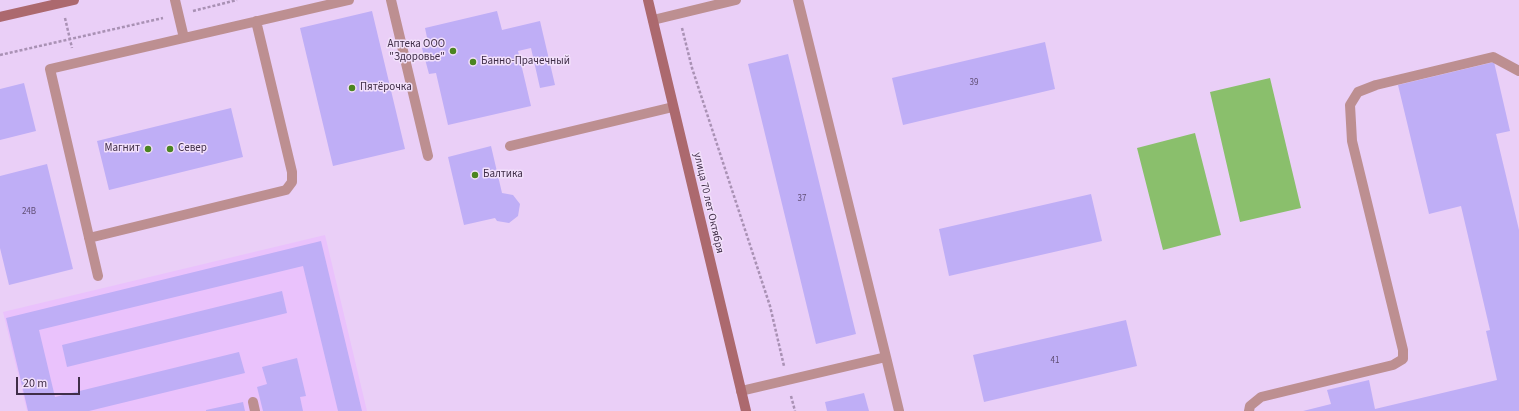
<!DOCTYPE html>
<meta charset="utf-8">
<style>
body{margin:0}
#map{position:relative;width:1519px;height:411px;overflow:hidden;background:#eacff7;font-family:"Source Sans 3",sans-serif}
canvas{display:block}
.scale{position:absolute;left:16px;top:377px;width:64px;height:18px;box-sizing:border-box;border:2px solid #402e48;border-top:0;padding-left:5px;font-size:12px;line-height:14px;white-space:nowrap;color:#402e48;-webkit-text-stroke:3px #f2e0fb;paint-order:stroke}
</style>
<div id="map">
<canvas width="1519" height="411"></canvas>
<div class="scale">20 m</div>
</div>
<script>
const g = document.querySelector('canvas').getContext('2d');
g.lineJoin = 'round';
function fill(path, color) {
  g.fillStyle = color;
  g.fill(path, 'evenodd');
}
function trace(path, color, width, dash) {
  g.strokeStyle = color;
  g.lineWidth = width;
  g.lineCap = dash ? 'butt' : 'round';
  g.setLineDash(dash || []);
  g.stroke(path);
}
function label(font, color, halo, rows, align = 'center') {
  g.font = font + ' "Source Sans 3",sans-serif';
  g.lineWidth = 3;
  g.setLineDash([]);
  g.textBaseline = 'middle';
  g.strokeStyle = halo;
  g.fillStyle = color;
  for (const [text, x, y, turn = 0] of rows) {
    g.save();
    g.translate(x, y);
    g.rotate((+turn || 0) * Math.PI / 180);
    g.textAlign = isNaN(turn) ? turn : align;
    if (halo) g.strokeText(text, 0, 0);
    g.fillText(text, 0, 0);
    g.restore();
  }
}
const built = new Path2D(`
 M 325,235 L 367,411 L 27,411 L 3,312 Z`);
const green = new Path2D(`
 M 1270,78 L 1301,208 L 1240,222 L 1210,92 Z
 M 1195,133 L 1221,235 L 1163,250 L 1137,148 Z`);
const building = new Path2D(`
 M 372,11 L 405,149 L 333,166 L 300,28 Z
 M 497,11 L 502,30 L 540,21 L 555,85 L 540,88 L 531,48 L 518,51 L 531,106 L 448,125 L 436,73 L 429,74 L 422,48 L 429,47 L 425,28 Z
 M 1045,42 L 1055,89 L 903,125 L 892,78 Z
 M 788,54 L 856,334 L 816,344 L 748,64 Z
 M 1494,62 L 1510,131 L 1496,134 L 1519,230 L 1519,411 L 1303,411 L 1331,404 L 1327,390 L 1369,380 L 1375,409 L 1497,380 L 1486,331 L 1490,330 L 1461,206 L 1429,214 L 1398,85 Z
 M 24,83 L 36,131 L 0,140 L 0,89 Z
 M 231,108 L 243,157 L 109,190 L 97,141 Z
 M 491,146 L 502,193 L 513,195 L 520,204 L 518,216 L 509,223 L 497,221 L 495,218 L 464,225 L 448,157 Z
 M 47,164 L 73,269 L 9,285 L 0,248 L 0,176 Z
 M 1091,194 L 1102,241 L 949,276 L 939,229 Z
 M 321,241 L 362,411 L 338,411 L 303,266 L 39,330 L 55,397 L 239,352 L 245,373 L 89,411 L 28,411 L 6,318 Z
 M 282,291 L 287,313 L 67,367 L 62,345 Z
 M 1126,320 L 1137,366 L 984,402 L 973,355 Z
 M 297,358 L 306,396 L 300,397 L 303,411 L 263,411 L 257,387 L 267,384 L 262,367 Z
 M 864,393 L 869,411 L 827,411 L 825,402 Z
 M 243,402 L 245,411 L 206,411 L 206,410 Z`);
const path = new Path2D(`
 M 193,11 L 237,0
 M 65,18 L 72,48
 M 682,28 L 692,68 L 770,306 L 784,366
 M 0,55 L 163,18
 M 791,396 L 795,411`);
const lane = new Path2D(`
 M 391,0 L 428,156
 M 798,0 L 886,357
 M 653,20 L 736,0
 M 184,38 L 349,0
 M 510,146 L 673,107
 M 89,238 L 286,190 L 292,182 L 292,172 L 256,21
 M 98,276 L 50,69 L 184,38 L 175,0
 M 741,391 L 886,357 L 899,411
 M 253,402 L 255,411
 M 1249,411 L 1250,406 L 1261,397 L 1393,365 L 1403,359 L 1403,350 L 1352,141 L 1350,105 L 1358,92 L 1376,85 L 1493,57 L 1519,71`);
const secondary = new Path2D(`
 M 648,0 L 746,411
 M 0,17 L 74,0`);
const markers = [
 [453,51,4,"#4b8521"],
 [473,62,4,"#4b8521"],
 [352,88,4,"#4b8521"],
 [148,149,4,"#4b8521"],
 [170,149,4,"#4b8521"],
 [475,175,4,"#4b8521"]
];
const numberNames = [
 ["39",974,83],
 ["37",802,199],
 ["24В",29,212],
 ["41",1055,361]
];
const poiNames = [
 ["Аптека ООО",445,45,"right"],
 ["\"Здоровье\"",445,58,"right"],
 ["Банно-Прачечный",481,62],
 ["Пятёрочка",360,88],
 ["Магнит",140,149,"right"],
 ["Север",178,149],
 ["Балтика",483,175]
];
const streetNames = [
 ["улица 70 лет Октября",708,203,77]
];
fill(built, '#eac2fc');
fill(green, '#8abf6c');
fill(building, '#bfaef6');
trace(path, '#a991b4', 2.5, [3, 2]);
trace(lane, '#bd8f91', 10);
trace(secondary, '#ac696e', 10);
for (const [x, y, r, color] of markers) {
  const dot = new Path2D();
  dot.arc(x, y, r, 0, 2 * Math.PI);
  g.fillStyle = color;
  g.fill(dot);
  trace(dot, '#f2e0fb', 1.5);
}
label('9px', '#604e74', null, numberNames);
label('11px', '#402e48', '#f2e0fb', poiNames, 'left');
label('11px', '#402e48', '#f2e0fb', streetNames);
</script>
